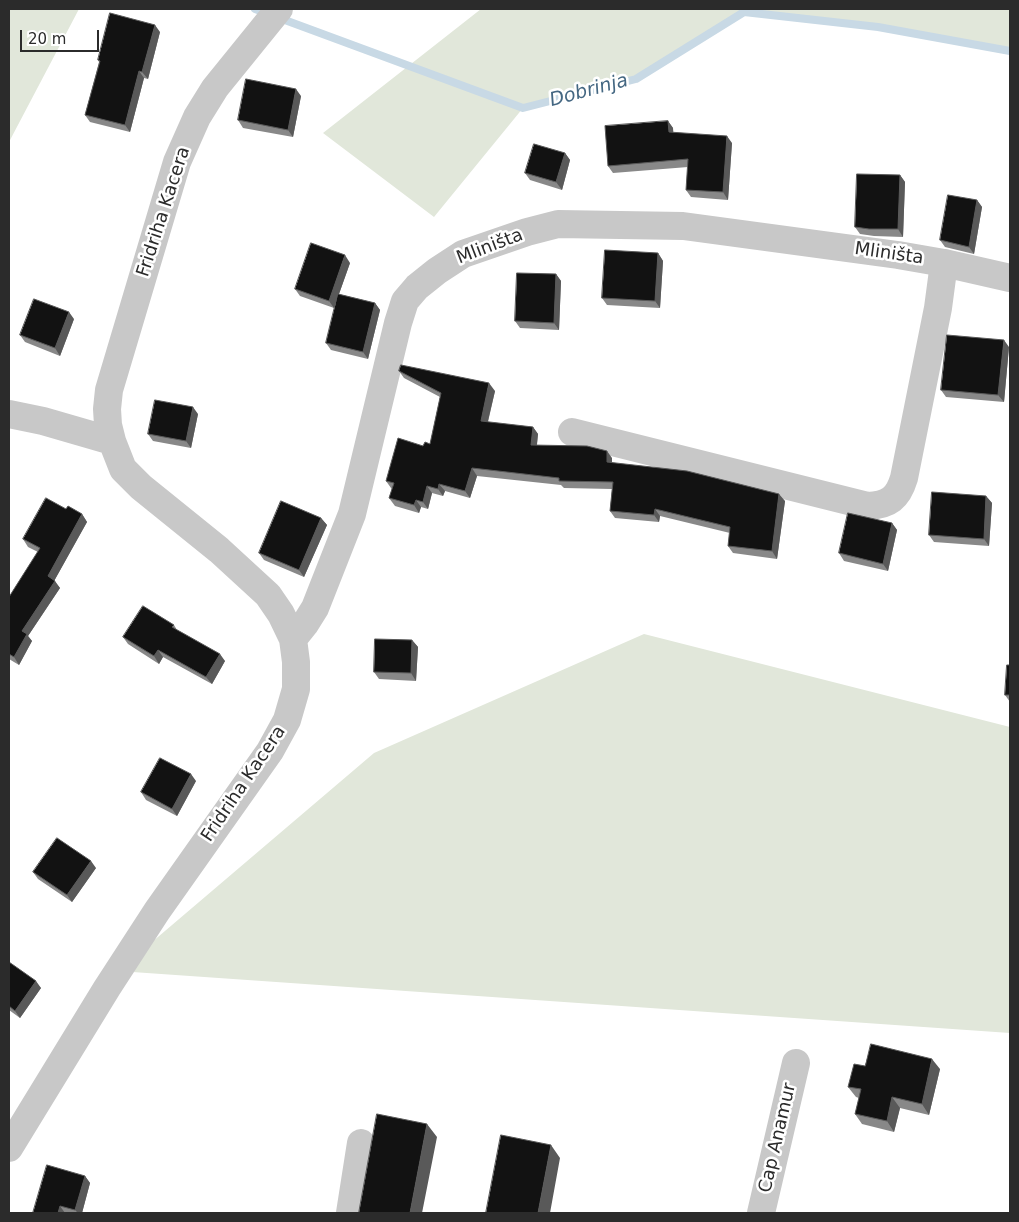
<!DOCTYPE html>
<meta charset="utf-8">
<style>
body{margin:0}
#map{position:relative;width:1019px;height:1222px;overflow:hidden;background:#fff;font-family:"DejaVu Sans",sans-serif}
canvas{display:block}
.frame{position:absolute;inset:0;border:10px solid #2b2b2b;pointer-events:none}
.scale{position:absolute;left:20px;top:30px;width:79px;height:22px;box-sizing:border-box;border:2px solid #2b2b2b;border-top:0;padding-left:6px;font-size:15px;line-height:18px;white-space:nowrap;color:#2b2b2b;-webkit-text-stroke:4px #fff;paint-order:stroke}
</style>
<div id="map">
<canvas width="1019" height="1222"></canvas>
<div class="frame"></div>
<div class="scale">20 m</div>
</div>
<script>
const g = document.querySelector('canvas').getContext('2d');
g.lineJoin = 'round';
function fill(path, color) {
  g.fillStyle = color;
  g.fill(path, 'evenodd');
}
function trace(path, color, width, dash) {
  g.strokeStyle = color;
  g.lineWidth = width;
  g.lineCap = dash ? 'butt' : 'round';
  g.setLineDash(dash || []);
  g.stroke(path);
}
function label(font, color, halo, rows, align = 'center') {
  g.font = font + ' "DejaVu Sans",sans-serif';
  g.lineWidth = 5;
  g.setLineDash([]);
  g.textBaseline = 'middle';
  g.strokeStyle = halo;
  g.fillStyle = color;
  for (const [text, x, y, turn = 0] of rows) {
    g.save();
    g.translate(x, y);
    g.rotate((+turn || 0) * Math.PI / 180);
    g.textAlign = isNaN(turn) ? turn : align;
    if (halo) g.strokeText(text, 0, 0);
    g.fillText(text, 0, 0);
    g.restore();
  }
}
const green = new Path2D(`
 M 9,9 L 79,9 L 9,142 Z
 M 481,9 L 1010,9 L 1010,51 L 878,27 L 744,12 L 636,79 L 523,108 L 434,217 L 323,133 Z
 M 644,634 L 1010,727 L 1010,1033 L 118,971 L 374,753 Z`);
const stream = new Path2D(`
 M 255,9 L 523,108 L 636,79 L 744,12 L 878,27 L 1010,51`);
const minor = new Path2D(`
 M 9,414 L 43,421 L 112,441
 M 572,432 L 868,506 C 889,505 898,498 904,478 L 938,308 L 944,263
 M 293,639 L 305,624 L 315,608 L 352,514 L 398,323 L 405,301 L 417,287 L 437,271 L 463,254 L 527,232 L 558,224 L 683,226 L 898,255 L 944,263 L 1010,278
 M 9,1148 L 107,988 L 157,911 L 270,751 L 287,720 L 296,689 L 296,662 L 293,639 L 281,614 L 268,595 L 219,550 L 141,487 L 123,469 L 112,441 L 108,425 L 107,409 L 109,390 L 177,162 L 197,117 L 215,88 L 279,9
 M 350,1213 L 361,1143
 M 761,1213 L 796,1063`);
const wall = new Path2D(`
 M 160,32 L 148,79 L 144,78 L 130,132 L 90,122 L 85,115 L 99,62 L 98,60 Z
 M 301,96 L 293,137 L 243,128 L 238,120 Z
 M 668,121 L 673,128 L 673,133 L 732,143 L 728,200 L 691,197 L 686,190 L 688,167 L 613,173 L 608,166 Z
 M 565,153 L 570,160 L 562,190 L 530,180 L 525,173 Z
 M 900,175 L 905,182 L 903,237 L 874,236 L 860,234 L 855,227 Z
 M 977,200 L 982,207 L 974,254 L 945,247 L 940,240 Z
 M 658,253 L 663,261 L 660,308 L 607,305 L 602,298 Z
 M 350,263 L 339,294 L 375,303 L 380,310 L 368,359 L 331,350 L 326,343 L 337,299 L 334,308 L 300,296 L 295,289 Z
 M 556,274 L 561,281 L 559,330 L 520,328 L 515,321 Z
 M 74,319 L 60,356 L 25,342 L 20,335 Z
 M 1009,347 L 1004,402 L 946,397 L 941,390 Z
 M 399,371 L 495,391 L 488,422 L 533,427 L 538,434 L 537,445 L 612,458 L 612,463 L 785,501 L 777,559 L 733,553 L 728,546 L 730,533 L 660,516 L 659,522 L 615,518 L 610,511 L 612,489 L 564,488 L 561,485 L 477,476 L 470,498 L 445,491 L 443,496 L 432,493 L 428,509 L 421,507 L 419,513 L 395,506 L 389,498 L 392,489 L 391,488 L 386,481 L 423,446 L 430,444 L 440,397 L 404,378 Z
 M 198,414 L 191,448 L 153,441 L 148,434 Z
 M 986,496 L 992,503 L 989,546 L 934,542 L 929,535 Z
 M 66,509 L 82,514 L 87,522 L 54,581 L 60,588 L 28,636 L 32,641 L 19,665 L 9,659 L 9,597 L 38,552 L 28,547 L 23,539 Z
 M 321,518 L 327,525 L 304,577 L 264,560 L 259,553 Z
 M 892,523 L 897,530 L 888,571 L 844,561 L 839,553 Z
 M 174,625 L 177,630 L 225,661 L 212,684 L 163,657 L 159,664 L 128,644 L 123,637 Z
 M 412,640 L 418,647 L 416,681 L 379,679 L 374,672 Z
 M 1010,665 L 1010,702 L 1005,695 Z
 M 196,781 L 177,816 L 146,800 L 141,792 Z
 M 96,868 L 72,902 L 38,879 L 33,872 Z
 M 9,962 L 41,988 L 20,1018 L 9,1010 Z
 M 865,1066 L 940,1069 L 929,1115 L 900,1108 L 894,1132 L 862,1124 L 855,1114 L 859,1098 L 856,1097 L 848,1087 Z
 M 85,1176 L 90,1183 L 82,1213 L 33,1213 Z`);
const shadedWall = new Path2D(`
 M 155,25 L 160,32 L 148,79 L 142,72 Z
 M 139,71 L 144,78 L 130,132 L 125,125 Z
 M 296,89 L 301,96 L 293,137 L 288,130 Z
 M 668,121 L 673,128 L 674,140 L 669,132 Z
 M 727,136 L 732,143 L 728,200 L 723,192 Z
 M 565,153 L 570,160 L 562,190 L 556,182 Z
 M 900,175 L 905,182 L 903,237 L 898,229 Z
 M 977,200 L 982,207 L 974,254 L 969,247 Z
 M 658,253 L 663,261 L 660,308 L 655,301 Z
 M 345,255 L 350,263 L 334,308 L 329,301 Z
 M 556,274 L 561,281 L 559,330 L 554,323 Z
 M 375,303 L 380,310 L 368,359 L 363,352 Z
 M 69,312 L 74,319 L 60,356 L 55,348 Z
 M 1004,340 L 1009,347 L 1004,402 L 998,395 Z
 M 489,383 L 495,391 L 486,429 L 481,421 Z
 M 193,407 L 198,414 L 191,448 L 186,441 Z
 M 533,427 L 538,434 L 536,452 L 531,445 Z
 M 607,451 L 612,458 L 612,470 L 607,462 Z
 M 472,468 L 477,476 L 470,498 L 465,491 Z
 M 439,484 L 445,491 L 443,496 L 438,489 Z
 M 427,486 L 432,493 L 428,509 L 423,502 Z
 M 779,494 L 785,501 L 777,559 L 772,551 Z
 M 986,496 L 992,503 L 989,546 L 984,539 Z
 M 416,500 L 421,507 L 419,513 L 414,505 Z
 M 655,509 L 660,516 L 659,522 L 654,515 Z
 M 82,514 L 87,522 L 53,583 L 48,576 Z
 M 321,518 L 327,525 L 304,577 L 299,570 Z
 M 892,523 L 897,530 L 888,571 L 883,564 Z
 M 55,581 L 60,588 L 28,636 L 32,641 L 19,665 L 14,657 L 22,631 Z
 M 412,640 L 418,647 L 416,681 L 411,673 Z
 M 158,650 L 163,657 L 159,664 L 154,656 Z
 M 220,654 L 225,661 L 212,684 L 206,677 Z
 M 191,774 L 196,781 L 177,816 L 172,809 Z
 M 91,861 L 96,868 L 72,902 L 67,895 Z
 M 36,981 L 41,988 L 20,1018 L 15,1011 Z
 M 932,1059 L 940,1069 L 929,1115 L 922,1104 Z
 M 892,1097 L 900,1108 L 894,1132 L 887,1121 Z
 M 427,1124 L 437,1137 L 422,1213 L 410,1213 Z
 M 551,1145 L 560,1158 L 550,1213 L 538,1213 Z
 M 85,1176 L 90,1183 L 82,1213 L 78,1213 L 75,1210 Z
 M 60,1206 L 65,1213 L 58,1213 Z`);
const building = new Path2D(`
 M 110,13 L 155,25 L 142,72 L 139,71 L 125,125 L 85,115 L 100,61 L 98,60 Z
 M 246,79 L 296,89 L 288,130 L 238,120 Z
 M 668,121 L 669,132 L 727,136 L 723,192 L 686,190 L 688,159 L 608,166 L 605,126 Z
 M 534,144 L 565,153 L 556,182 L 525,173 Z
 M 857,174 L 900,175 L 898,229 L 869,229 L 855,227 Z
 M 948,195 L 977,200 L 969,247 L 940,240 Z
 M 311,243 L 345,255 L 329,301 L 295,289 Z
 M 605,250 L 658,253 L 655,301 L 602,298 Z
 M 517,273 L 556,274 L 554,323 L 515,321 Z
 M 338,294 L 375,303 L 363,352 L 326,343 Z
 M 34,299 L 69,312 L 55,348 L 20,335 Z
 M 947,335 L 1004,340 L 998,395 L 941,390 Z
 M 401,365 L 489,383 L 481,421 L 533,427 L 531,445 L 587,446 L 607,451 L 607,462 L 687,471 L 779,494 L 772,551 L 728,546 L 730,527 L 655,509 L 654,515 L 610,511 L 613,482 L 559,481 L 559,478 L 472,468 L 465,491 L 439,484 L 438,489 L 427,486 L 423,502 L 416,500 L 414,505 L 389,498 L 394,483 L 386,481 L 398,438 L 423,446 L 425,442 L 430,444 L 441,393 L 399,371 Z
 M 155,400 L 193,407 L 186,441 L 148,434 Z
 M 932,492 L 986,496 L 984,539 L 929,535 Z
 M 46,498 L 66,509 L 68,506 L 82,514 L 48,576 L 55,581 L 22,631 L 27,634 L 14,657 L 9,654 L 9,597 L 40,548 L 23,539 Z
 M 281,501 L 321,518 L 299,570 L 259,553 Z
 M 848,513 L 892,523 L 883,564 L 839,553 Z
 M 143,606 L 174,625 L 172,627 L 220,654 L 206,677 L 158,650 L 154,656 L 123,637 Z
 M 375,639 L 412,640 L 411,673 L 374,672 Z
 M 1007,665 L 1010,665 L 1010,695 L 1005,695 Z
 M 160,758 L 191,774 L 172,809 L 141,792 Z
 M 57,838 L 91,861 L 67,895 L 33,872 Z
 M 9,962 L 36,981 L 15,1011 L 9,1006 Z
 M 871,1044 L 932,1059 L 922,1104 L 892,1097 L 887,1121 L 855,1114 L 861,1089 L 848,1087 L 854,1064 L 865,1066 Z
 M 377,1114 L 427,1124 L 410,1213 L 359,1213 Z
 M 501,1135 L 551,1145 L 538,1213 L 486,1213 Z
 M 47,1165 L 85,1176 L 75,1210 L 60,1206 L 58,1213 L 33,1213 Z`);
const streetNames = [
 ["Fridriha Kacera",164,212,-72],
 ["Mliništa",490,247,-21],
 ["Mliništa",889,254,8],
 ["Fridriha Kacera",244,784,-56],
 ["Cap Anamur",778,1138,-77]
];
const waterNames = [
 ["Dobrinja",589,91,-15]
];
fill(green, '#e1e7da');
trace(stream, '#c8d9e5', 8);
trace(minor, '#c8c8c8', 28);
fill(wall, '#888');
fill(shadedWall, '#595959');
fill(building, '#121212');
trace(building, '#595959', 1);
label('18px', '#2b2b2b', '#fff', streetNames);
label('italic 19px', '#446782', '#fff', waterNames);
</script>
